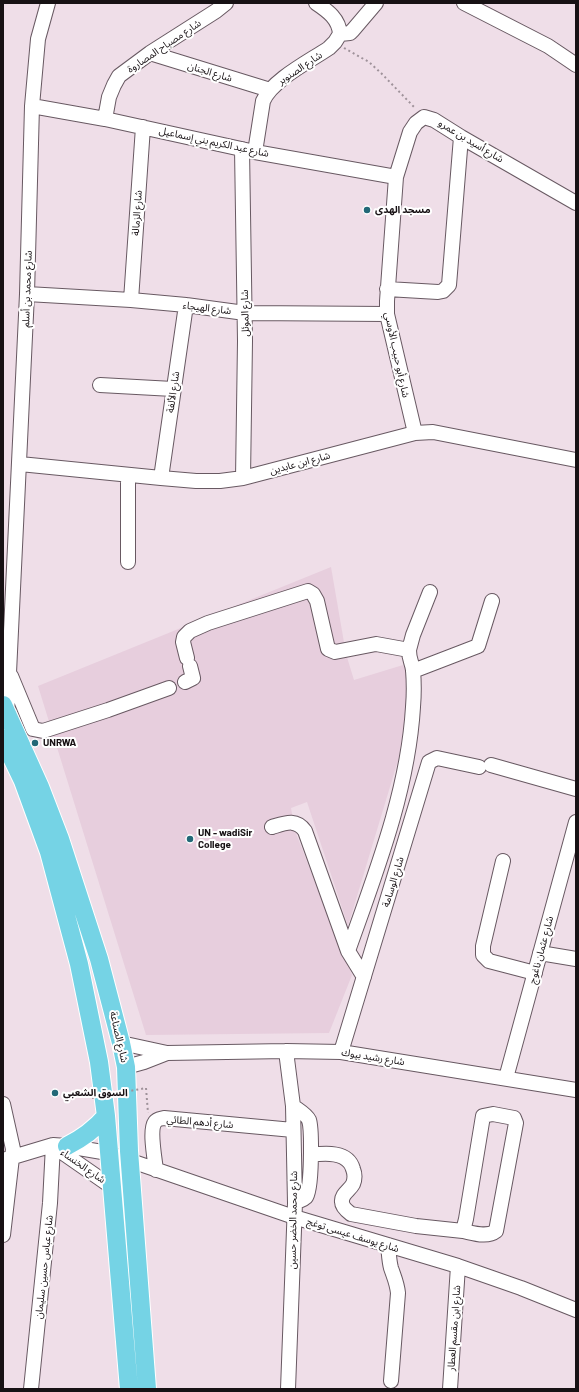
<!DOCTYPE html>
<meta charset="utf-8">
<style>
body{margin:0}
#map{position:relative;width:579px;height:1392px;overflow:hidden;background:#efdee8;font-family:Barlow,sans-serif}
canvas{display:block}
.frame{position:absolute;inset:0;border:4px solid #171114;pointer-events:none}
</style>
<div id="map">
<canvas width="579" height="1392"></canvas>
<div class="frame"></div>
</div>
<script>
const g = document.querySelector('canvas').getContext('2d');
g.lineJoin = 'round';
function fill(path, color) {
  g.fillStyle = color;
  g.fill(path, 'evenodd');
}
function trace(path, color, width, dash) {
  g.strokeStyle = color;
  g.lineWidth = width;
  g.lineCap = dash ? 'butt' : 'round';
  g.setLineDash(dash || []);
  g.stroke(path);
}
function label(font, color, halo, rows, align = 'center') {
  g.font = font + ' Barlow,"Noto Sans Arabic",sans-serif';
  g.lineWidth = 4;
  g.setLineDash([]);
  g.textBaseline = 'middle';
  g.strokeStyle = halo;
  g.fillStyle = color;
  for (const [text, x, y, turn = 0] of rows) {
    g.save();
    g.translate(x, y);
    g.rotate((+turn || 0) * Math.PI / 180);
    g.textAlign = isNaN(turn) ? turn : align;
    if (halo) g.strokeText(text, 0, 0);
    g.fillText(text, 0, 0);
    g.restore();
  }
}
const built = new Path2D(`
 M 331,567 L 346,654 L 354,680 L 403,665 L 411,680 L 399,757 L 348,926 L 307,802 L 291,808 L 295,831 L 352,975 L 329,1033 L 146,1035 L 38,686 Z`);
const path = new Path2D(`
 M 344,48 L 369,62 L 381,73 L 415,108
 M 146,1088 L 148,1113`);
const minor = new Path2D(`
 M 316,3 C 328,11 339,19 340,34
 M 464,3 L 548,46 L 576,65
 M 340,34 L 350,33 L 353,30 L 376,3
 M 150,53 L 270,90
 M 32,106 L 105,119 L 255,152 L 396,177
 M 105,119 L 109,97 L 114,85 L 119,76 L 150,53 L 216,11 L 226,3
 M 242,149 L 245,341 L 243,478
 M 255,152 L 263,101 C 272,80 310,61 329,48 L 335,42 L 340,34
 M 387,289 L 438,292 L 443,291 L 449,285 L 461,137
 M 27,294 L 131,300 L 186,305 L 245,313 L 387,314
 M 131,300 L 143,127
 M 100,385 L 173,389
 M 415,433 L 387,314 L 387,301 L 396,177 L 410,132 L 416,123 L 424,117 L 434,120 L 461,137 L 576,203
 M 20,464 L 161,478 L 196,481 L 220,481 L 243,478 L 415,433 L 433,432 L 576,460
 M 161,478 L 186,305
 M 128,562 L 128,475
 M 409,650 L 413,635 L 430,592
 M 187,658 L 183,642 L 184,637 L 190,631 L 208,623 L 308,591 L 313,594 L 317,601 L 328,649 L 335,652 L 376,644 L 409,650 C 409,660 412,662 413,670 C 414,682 414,695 413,707 C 408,791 376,872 348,951
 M 413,671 L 478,646 L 492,601
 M 11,676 L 33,729 L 43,731 L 108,710 L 169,688
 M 185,682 L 193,678 L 190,666
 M 7,715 L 27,294 L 32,106 L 38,39 L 48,3
 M 491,765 L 576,789
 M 272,827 C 285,823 296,818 305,831 L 348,951 L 364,977
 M 503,861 L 483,946 L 483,955 L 489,961 L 535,973
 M 540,953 L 576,959
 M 121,1043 L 167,1053 L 286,1051 L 341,1052 L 576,1090
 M 286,1051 L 293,1106 L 295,1203 L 288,1389
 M 341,1052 L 429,762 L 437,758 L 479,767
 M 126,1067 L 144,1062 L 167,1053
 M 506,1078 L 576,822
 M 3,1104 L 13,1149 L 3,1235
 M 293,1106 C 298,1110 306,1114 309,1120 C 312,1129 312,1191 306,1197 C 303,1200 298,1201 295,1203
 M 53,1146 L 112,1187
 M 311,1155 C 325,1153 348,1151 353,1169 C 355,1174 355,1179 353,1184 C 350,1190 341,1194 342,1202 C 342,1207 347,1211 351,1214 L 416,1226 L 463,1231 L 466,1219 L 483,1116 L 493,1114 L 514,1118 L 516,1123 L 496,1231 C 487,1238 473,1233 463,1231
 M 3,1160 L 53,1145 L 67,1146 L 108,1153 L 294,1217 L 458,1266 L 521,1288 L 576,1310
 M 156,1170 C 155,1160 149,1130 155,1122 C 157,1119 160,1119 164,1118 L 293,1130
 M 388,1245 C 389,1253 389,1261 391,1268 C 394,1277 397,1283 398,1293 L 391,1381
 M 31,1389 L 50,1203 L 53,1145
 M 450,1389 L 458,1266`);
const major = new Path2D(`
 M 3,705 L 40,787 L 60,839 L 99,959 L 121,1043 L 126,1067 L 129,1151 L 147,1389
 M 3,739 L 23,781 L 49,852 L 79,964 L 99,1062 L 106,1116 L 129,1389
 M 67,1146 C 83,1138 95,1129 106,1116`);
const pathBridge = new Path2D(`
 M 92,1098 L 146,1088`);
const markers = [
 [367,210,4,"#226877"],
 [35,743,4,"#226877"],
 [190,839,4,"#226877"],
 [55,1093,4,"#226877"]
];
const streetNames = [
 ["شارع مصباح المصاروة",164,46,-34],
 ["شارع الصنوبر",300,68,-34],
 ["شارع الجنان",210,72,17],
 ["شارع أسيد بن عمرو",471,141,31],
 ["شارع عبد الكريم بني إسماعيل",214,142,12],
 ["شارع الزمالة",137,213,-86],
 ["شارع محمد بن أسلم",27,289,-88],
 ["شارع الهيجاء",207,308,7],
 ["شارع الموئل",245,313,-91],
 ["شارع أبو حبيب الأوسي",397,355,78],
 ["شارع الألفة",173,392,-82],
 ["شارع ابن عابدين",300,463,-15],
 ["شارع الوسامة",393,882,-73],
 ["شارع عثمان ناغوج",541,950,-75],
 ["شارع الصناعة",119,1037,77],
 ["شارع رشيد بيوك",373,1057,9],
 ["شارع أدهم الطائي",200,1122,5],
 ["شارع الخنساء",83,1166,35],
 ["شارع محمد الخضر حسين",293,1220,-89],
 ["شارع يوسف عيسى توغج",353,1235,17],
 ["شارع عباس حسين سليمان",44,1267,-84],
 ["شارع ابن مقسم العطار",454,1328,-86]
];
const poiNames = [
 ["مسجد الهدى",375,210],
 ["UNRWA",43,743],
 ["UN - wadiSir",198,833],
 ["College",198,845],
 ["السوق الشعبي",63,1093]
];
fill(built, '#e7cedd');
trace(minor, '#685962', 16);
trace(major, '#fff', 20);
trace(path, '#9f929a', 2, [2, 3]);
trace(minor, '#fff', 14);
trace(major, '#75d3e5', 18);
trace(pathBridge, '#9f929a', 2, [2, 3]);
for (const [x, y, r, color] of markers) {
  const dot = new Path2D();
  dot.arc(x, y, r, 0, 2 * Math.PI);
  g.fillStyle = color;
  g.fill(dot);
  trace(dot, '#fff', 1.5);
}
label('10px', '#171114', '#fff', streetNames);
label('bold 10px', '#171114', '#fff', poiNames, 'left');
</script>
